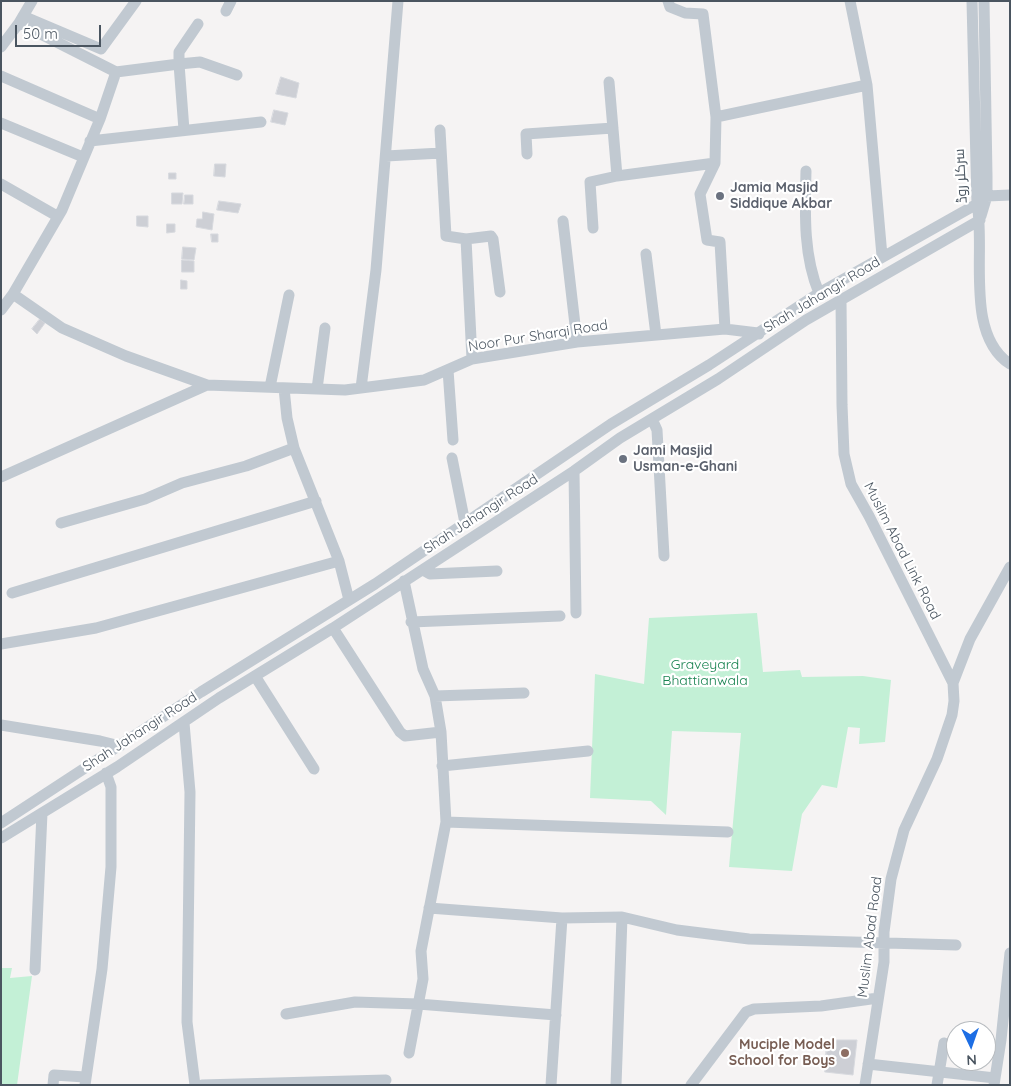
<!DOCTYPE html>
<meta charset="utf-8">
<style>
body{margin:0}
#map{position:relative;width:1011px;height:1086px;overflow:hidden;background:#f5f3f3;font-family:Quicksand,sans-serif}
canvas{display:block}
.frame{position:absolute;inset:0;border:2px solid #4a5560;pointer-events:none}
.north{position:absolute;left:946px;top:1021px;width:50px;height:50px;box-sizing:border-box;background:#fff;border:1px solid #b7bbbf;border-radius:50%;rotate:177deg;font-size:14px;font-weight:700;line-height:20px;text-align:center;color:#4a5560}
.north::after{content:'';display:block;margin:auto;width:18px;height:22px;background:#1d6ee4;clip-path:polygon(50% 0,100% 100%,50% 72%,0 100%)}
.scale{position:absolute;left:15px;top:25px;width:86px;height:22px;box-sizing:border-box;border:2px solid #4a5560;border-top:0;padding-left:6px;font-size:15px;line-height:18px;white-space:nowrap;color:#4a5560;-webkit-text-stroke:4px #fff;paint-order:stroke}
</style>
<div id="map">
<canvas width="1011" height="1086"></canvas>
<div class="frame"></div>
<div class="north">N</div>
<div class="scale">50 m</div>
</div>
<script>
const g = document.querySelector('canvas').getContext('2d');
g.lineJoin = 'round';
function fill(path, color) {
  g.fillStyle = color;
  g.fill(path, 'evenodd');
}
function trace(path, color, width, dash) {
  g.strokeStyle = color;
  g.lineWidth = width;
  g.lineCap = dash ? 'butt' : 'round';
  g.setLineDash(dash || []);
  g.stroke(path);
}
function label(font, color, halo, rows, align = 'center') {
  g.font = font + ' Quicksand,Cairo,sans-serif';
  g.lineWidth = 4.5;
  g.setLineDash([]);
  g.textBaseline = 'middle';
  g.strokeStyle = halo;
  g.fillStyle = color;
  for (const [text, x, y, turn = 0] of rows) {
    g.save();
    g.translate(x, y);
    g.rotate((+turn || 0) * Math.PI / 180);
    g.textAlign = isNaN(turn) ? turn : align;
    if (halo) g.strokeText(text, 0, 0);
    g.fillText(text, 0, 0);
    g.restore();
  }
}
const green = new Path2D(`
 M 757,613 L 763,672 L 800,670 L 802,677 L 863,676 L 891,680 L 885,742 L 859,744 L 860,728 L 848,727 L 837,788 L 822,785 L 802,814 L 792,871 L 729,867 L 741,733 L 672,731 L 666,815 L 651,801 L 590,798 L 595,674 L 644,684 L 649,618 Z
 M 1,968 L 12,968 L 10,978 L 32,976 L 17,1085 L 1,1085 Z`);
const building = new Path2D(`
 M 281,77 L 299,83 L 296,98 L 276,94 Z
 M 274,110 L 288,113 L 285,125 L 271,122 Z
 M 215,164 L 226,164 L 225,177 L 214,176 Z
 M 169,173 L 176,173 L 176,179 L 169,179 Z
 M 172,193 L 183,193 L 182,204 L 172,204 Z
 M 185,195 L 193,195 L 193,204 L 184,204 Z
 M 219,201 L 241,204 L 238,213 L 217,210 Z
 M 203,212 L 214,214 L 212,230 L 196,227 L 197,219 L 202,219 Z
 M 137,216 L 148,216 L 148,227 L 137,226 Z
 M 167,224 L 175,224 L 175,232 L 167,233 Z
 M 211,234 L 218,234 L 218,242 L 212,242 Z
 M 183,247 L 196,248 L 194,260 L 182,259 Z
 M 182,260 L 194,261 L 194,272 L 182,272 Z
 M 181,280 L 187,281 L 187,289 L 181,289 Z
 M 40,319 L 45,323 L 37,334 L 32,329 Z
 M 827,1040 L 857,1040 L 853,1075 L 825,1072 Z`);
const minor = new Path2D(`
 M 668,1 L 670,7 L 685,13 L 703,14 L 716,117 L 867,85
 M 850,1 L 867,85 L 882,256
 M 972,1 L 977,204 C 986,250 964,334 1010,364
 M 226,11 L 231,1
 M 23,16 L 101,49 L 136,1
 M 19,23 L 116,72 L 179,64 L 179,52 L 198,24
 M 1,47 L 19,23 L 32,1
 M 1,76 L 100,119
 M 609,82 L 617,176 L 715,163
 M 716,117 L 715,163 L 700,194 L 707,240 L 720,242 L 725,329
 M 1,123 L 83,157
 M 184,130 L 179,64 L 200,62 L 237,75
 M 440,130 L 446,236 L 466,239 L 491,236 L 493,239 L 500,292
 M 90,141 L 261,122
 M 527,154 L 526,134 L 613,128
 M 386,156 L 441,153
 M 806,171 C 805,212 803,255 819,293
 M 1,184 L 57,216
 M 987,196 L 1010,195
 M 981,216 L 987,196 L 987,176 L 984,1
 M 563,221 L 577,342
 M 593,228 L 590,182 L 617,176
 M 466,239 L 472,359
 M 646,254 L 656,335
 M 13,294 L 62,328 L 126,356 L 207,385 L 345,390 L 424,380 L 472,359 L 577,342 L 725,329 L 758,333 L 759,334
 M 841,299 L 842,405 L 844,454 L 851,484 L 869,516 L 953,683 L 954,701 L 952,715 L 937,759 L 904,830 L 891,879 L 884,932 L 884,962 L 865,1085
 M 1,310 L 13,294 L 62,210 L 100,119 L 116,72
 M 448,370 L 453,440
 M 270,387 L 289,295
 M 284,388 L 287,418 L 294,448 L 339,561 L 349,600
 M 361,388 L 376,270 L 398,1
 M 317,389 L 325,328
 M 652,419 L 657,430 L 664,556
 M 452,458 L 465,523
 M 574,471 L 576,613
 M 1,477 L 207,385
 M 61,523 L 145,499 L 182,483 L 246,466 L 294,448
 M 423,570 L 430,574 L 497,571
 M 404,581 L 423,669 L 435,696 L 441,732 L 446,822 L 421,951 L 423,979 L 409,1053
 M 12,593 L 316,501
 M 411,622 L 560,616
 M 333,628 L 400,732 L 405,736 L 441,732
 M 1,644 L 96,628 L 339,561
 M 255,676 L 314,769
 M 953,683 L 970,639 L 1010,567
 M 435,696 L 524,693
 M 184,723 L 190,792 L 187,1022 L 195,1085
 M 1,725 L 100,741 L 120,746
 M 442,766 L 588,751
 M 446,822 L 728,832
 M 1,823 L 201,692 L 375,584 L 611,424 L 709,365 L 819,293 L 977,204
 M 1,838 L 117,767 L 219,698 L 333,628 L 574,471 L 620,438 L 718,379 L 806,320 L 980,220
 M 429,908 L 562,918 L 551,1085
 M 622,917 L 677,930 L 749,939 L 956,945
 M 562,918 L 622,917 L 616,1085
 M 35,970 L 42,813
 M 286,1014 L 355,1002 L 418,1004 L 556,1015
 M 868,1064 L 995,1078
 M 53,1085 L 54,1075 L 85,1077
 M 85,1085 L 102,969 L 111,867 L 111,787 L 106,773
 M 202,1085 L 386,1080
 M 691,1085 L 746,1012 L 754,1009 L 821,1006 L 878,998
 M 937,1085 L 944,1043
 M 994,1085 L 1001,1040 L 1010,953`);
const markers = [
 [720,196,5,"#6b7280"],
 [623,459,5,"#6b7280"],
 [845,1053,5,"#8d6e63"]
];
const streetNames = [
 ["سرکلر روڈ",961,176,-93],
 ["Shah Jahangir Road",822,295,-31],
 ["Noor Pur Sharqi Road",538,336,-9],
 ["Shah Jahangir Road",481,514,-33],
 ["Muslim Abad Link Road",902,551,63],
 ["Shah Jahangir Road",140,732,-33],
 ["Muslim Abad Road",870,937,-83]
];
const worshipNames = [
 ["Jamia Masjid",730,188],
 ["Siddique Akbar",730,204],
 ["Jami Masjid",633,451],
 ["Usman-e-Ghani",633,467]
];
const parkNames = [
 ["Graveyard",705,665],
 ["Bhattianwala",705,681]
];
const educationNames = [
 ["Muciple Model",835,1045],
 ["School for Boys",835,1061]
];
fill(green, '#c3f0d6');
fill(building, '#cdcfd5');
trace(building, '#d7d9de', 1);
trace(minor, '#c1c9d1', 11);
for (const [x, y, r, color] of markers) {
  const dot = new Path2D();
  dot.arc(x, y, r, 0, 2 * Math.PI);
  g.fillStyle = color;
  g.fill(dot);
  trace(dot, '#fff', 2);
}
label('14px', '#4a5560', '#fff', streetNames);
label('bold 14px', '#5b616d', '#fff', worshipNames, 'left');
label('14px', '#198351', '#fff', parkNames);
label('bold 14px', '#785e54', '#fff', educationNames, 'right');
</script>
